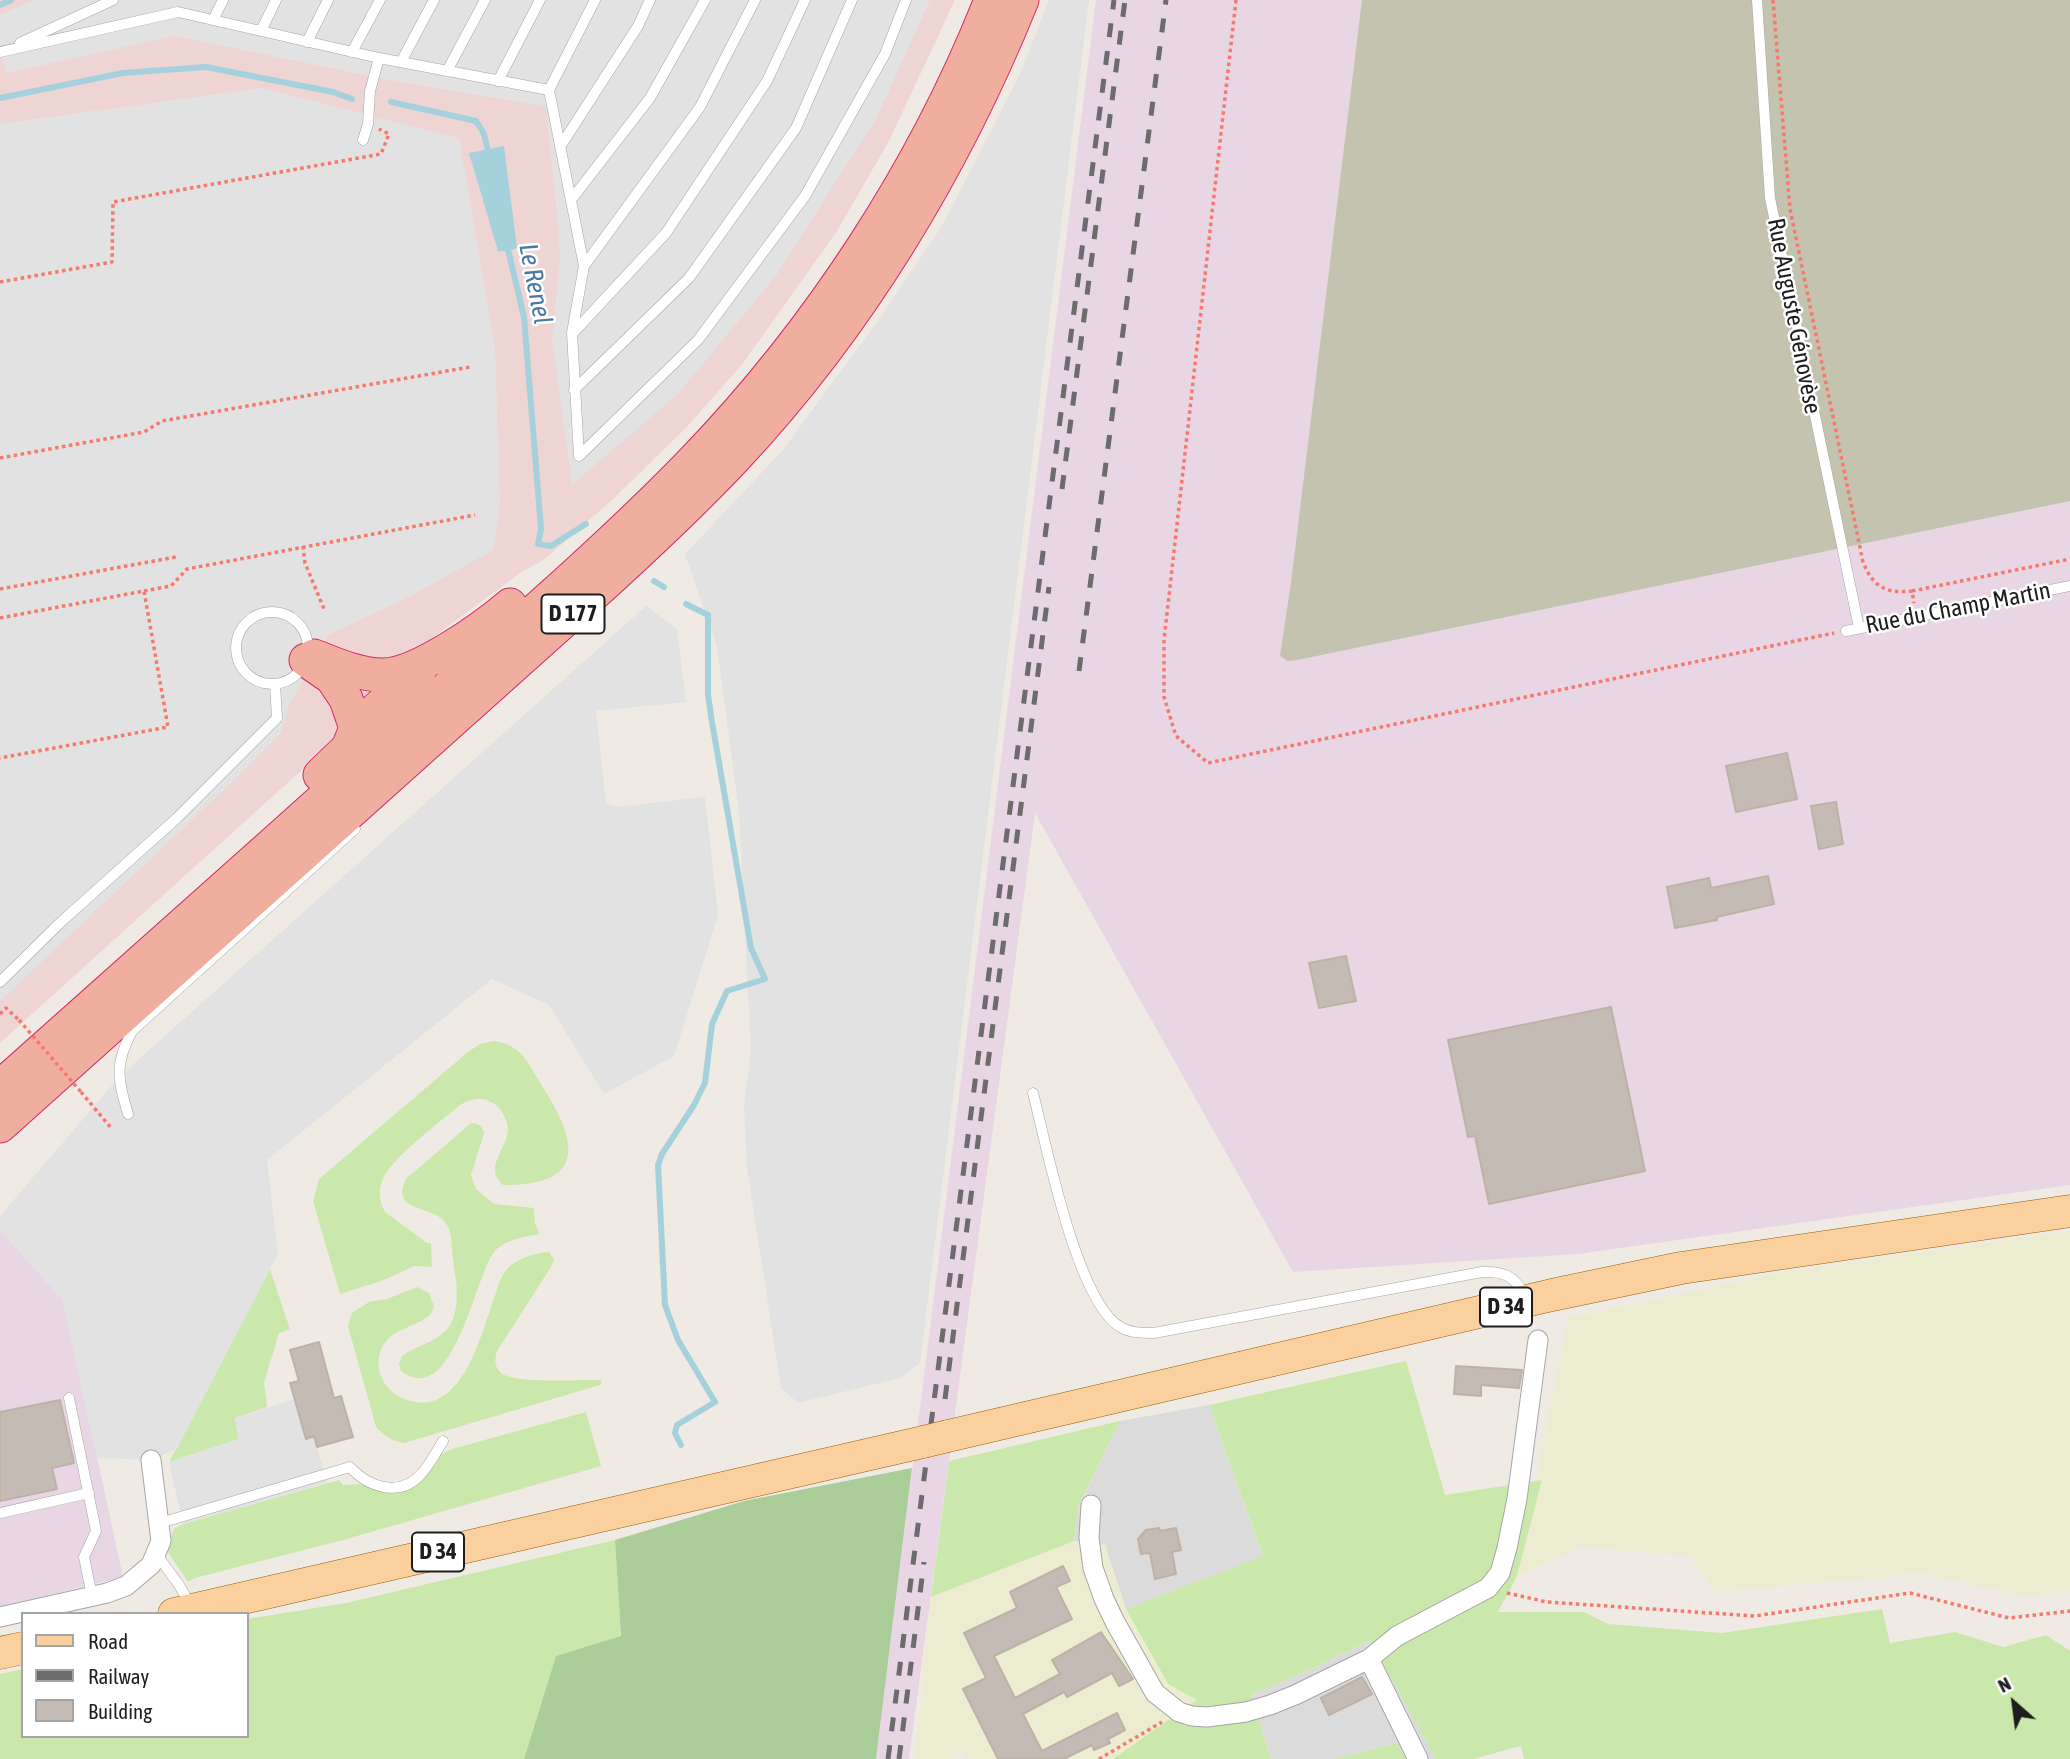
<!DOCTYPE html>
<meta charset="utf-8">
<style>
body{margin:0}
#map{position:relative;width:2070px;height:1759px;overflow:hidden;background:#efebe4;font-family:"Asap Condensed",sans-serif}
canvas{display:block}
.legend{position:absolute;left:21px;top:1612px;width:228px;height:126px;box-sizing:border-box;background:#fff;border:2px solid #a5a5a5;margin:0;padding:9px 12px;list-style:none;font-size:21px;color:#1e1e1e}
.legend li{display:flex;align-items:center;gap:14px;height:35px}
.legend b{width:35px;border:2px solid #a5a5a5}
.north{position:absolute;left:1979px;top:1668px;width:70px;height:70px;-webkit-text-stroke:5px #fff;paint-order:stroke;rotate:332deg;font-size:19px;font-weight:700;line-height:28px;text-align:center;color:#1e1e1e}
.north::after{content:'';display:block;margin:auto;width:24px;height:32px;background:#1e1e1e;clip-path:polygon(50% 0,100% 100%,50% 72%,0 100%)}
</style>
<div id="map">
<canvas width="2070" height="1759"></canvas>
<ul class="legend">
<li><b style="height:9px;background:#fad09e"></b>Road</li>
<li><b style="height:9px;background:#6c6c6c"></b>Railway</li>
<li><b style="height:19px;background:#c3bbb4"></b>Building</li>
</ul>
<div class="north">N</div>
</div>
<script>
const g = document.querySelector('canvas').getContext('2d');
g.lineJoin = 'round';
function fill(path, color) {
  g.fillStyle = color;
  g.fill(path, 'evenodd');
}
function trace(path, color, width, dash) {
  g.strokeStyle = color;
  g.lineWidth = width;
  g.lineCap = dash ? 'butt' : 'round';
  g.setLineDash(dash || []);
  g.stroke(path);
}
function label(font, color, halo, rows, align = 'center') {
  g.font = font + ' "Asap Condensed",sans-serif';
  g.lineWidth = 5;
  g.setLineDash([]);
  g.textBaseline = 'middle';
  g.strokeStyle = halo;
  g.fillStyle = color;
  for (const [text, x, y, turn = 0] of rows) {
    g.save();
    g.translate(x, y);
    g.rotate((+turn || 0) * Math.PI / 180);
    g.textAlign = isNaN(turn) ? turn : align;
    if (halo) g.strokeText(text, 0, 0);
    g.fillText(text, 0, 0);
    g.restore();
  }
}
const residential = new Path2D(`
 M 1209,1405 L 1263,1557 L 1126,1609 L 1105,1546 L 1074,1541 L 1078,1508 L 1120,1421 Z
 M 1370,1640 L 1436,1759 L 1406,1759 L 1397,1743 L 1334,1759 L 1271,1759 L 1251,1695 L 1309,1670 Z`);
const commercial = new Path2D(`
 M 0,0 L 955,0 L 889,141 L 837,231 L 744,362 L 687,427 L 612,500 L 545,559 L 520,573 L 428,641 L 346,730 L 0,1043 Z`);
const industrial = new Path2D(`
 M 1096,0 L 2070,0 L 2070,1185 L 1578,1254 L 1293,1272 L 1035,813 L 909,1759 L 876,1759 Z
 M 0,1230 L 63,1300 L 123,1577 L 0,1607 Z`);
const construction = new Path2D(`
 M 1362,0 L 2070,0 L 2070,501 L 1297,660 L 1288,661 L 1280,656 L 1291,583 Z`);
const farmland = new Path2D(`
 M 2070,1231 L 2070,1591 L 2022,1596 L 1921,1573 L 1717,1592 L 1690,1556 L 1582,1547 L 1517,1576 L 1568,1318 L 1784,1272 Z
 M 1074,1541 L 1105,1545 L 1126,1609 L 1168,1684 L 1198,1700 L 1113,1759 L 963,1759 L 962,1749 L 950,1759 L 915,1759 L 931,1597 Z`);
const grass = new Path2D(`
 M 494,1041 C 510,1044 517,1048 527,1061 C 539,1082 560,1111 566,1134 C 579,1180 536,1185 503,1185 C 498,1180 495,1177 495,1171 C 495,1151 515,1139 505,1118 C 502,1111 498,1105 491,1102 C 480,1096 470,1099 460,1105 C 441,1121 389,1160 382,1181 C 378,1191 380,1203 385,1212 L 427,1243 L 431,1243 L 432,1267 L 414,1266 L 384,1280 L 340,1294 L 313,1201 L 319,1179 L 468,1052 L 480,1044 Z
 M 471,1123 C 479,1123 482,1126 484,1133 L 471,1175 L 476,1189 L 494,1204 L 534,1208 L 535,1224 L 540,1234 C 525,1237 506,1239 495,1251 C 475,1273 454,1411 401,1371 L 399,1364 L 402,1356 C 417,1345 437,1342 448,1328 C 462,1308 456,1280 453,1259 C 451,1246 453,1232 445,1222 C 432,1205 388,1212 407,1178 Z
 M 549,1252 L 554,1260 L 551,1267 L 497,1351 C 495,1358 494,1366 500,1372 C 514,1385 579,1379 600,1380 L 602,1382 L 600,1385 L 404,1443 C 392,1441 384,1436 376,1427 L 348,1326 L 352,1313 L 369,1302 L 387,1299 L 417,1287 L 429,1293 L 434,1306 L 431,1314 C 418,1327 392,1328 383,1346 C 364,1381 408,1415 440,1398 C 472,1380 483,1327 495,1296 C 498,1285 501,1275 509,1267 C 519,1258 535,1253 549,1252 Z
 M 270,1269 L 290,1329 L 279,1333 L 264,1383 L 267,1407 L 235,1418 L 239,1439 L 169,1462 Z
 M 1406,1361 L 1445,1495 L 1542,1480 L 1517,1576 L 1498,1612 L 1584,1612 L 1608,1624 L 1722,1633 L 1882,1609 L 1890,1643 L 1955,1632 L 2003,1647 L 2046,1635 L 2070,1651 L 2070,1759 L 1524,1759 L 1521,1746 L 1473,1759 L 1436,1759 L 1370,1640 L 1309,1670 L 1251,1695 L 1271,1759 L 1113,1759 L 1197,1700 L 1168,1684 L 1126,1609 L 1263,1556 L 1209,1405 Z
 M 586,1412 L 601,1466 L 343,1540 L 195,1578 L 188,1582 L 166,1549 L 174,1529 L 183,1524 L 339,1480 L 343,1485 L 360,1484 L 386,1492 L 400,1490 L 440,1455 L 452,1449 Z
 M 1120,1421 L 1078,1507 L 1074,1541 L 931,1597 L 949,1461 Z
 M 615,1540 L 621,1637 L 556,1656 L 524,1759 L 0,1759 L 0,1674 L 23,1669 L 23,1736 L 247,1736 L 247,1619 L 346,1603 Z
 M 1397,1743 L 1406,1759 L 1334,1759 Z`);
const forest = new Path2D(`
 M 912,1468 L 876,1759 L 524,1759 L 556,1656 L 621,1636 L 615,1540 L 744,1501 Z`);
const parking = new Path2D(`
 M 34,0 L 930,0 L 877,117 L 776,276 L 678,394 L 572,485 L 552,338 L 560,258 L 559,235 L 546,107 L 374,77 L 175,36 L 7,73 L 0,54 L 0,15 Z
 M 1049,0 L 1089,0 L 920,1363 L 900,1378 L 798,1403 L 781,1388 L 747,1168 L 744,1105 L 751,1051 L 739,811 L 717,646 L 685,554 L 782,451 L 878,321 L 942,226 L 1020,74 Z
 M 261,88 L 459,138 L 495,347 L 500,505 L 493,550 L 409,597 L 328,635 L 289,705 L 281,733 L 242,773 L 0,1001 L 0,124 Z
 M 646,606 L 677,629 L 686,702 L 596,711 L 606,804 L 617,807 L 705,797 L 718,915 L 674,1056 L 604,1094 L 549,1005 L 492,979 L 267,1160 L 278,1254 L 177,1449 L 151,1460 L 97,1458 L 63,1300 L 0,1230 L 0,1216 L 119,1077 Z
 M 295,1399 L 306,1438 L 314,1436 L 327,1483 L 183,1524 L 169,1462 L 239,1439 L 235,1418 Z`);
const water = new Path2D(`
 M 504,146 L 517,248 L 508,251 L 498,251 L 469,153 Z`);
const stream = new Path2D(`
 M 0,5 L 11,0
 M 0,98 L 123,73 L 206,67 L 333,92 L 352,99
 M 391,102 L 476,121 L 484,134 L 489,155
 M 507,245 L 524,317 L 541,529 L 538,544 L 551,546 L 586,524
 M 654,581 L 664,587
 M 681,1445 L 675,1433 L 677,1425 L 715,1402 L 678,1340 L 665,1305 L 658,1165 L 662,1154 L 694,1105 L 705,1083 L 712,1024 L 727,991 L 765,979 L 751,948 L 712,722 L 708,695 L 708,615 L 686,604`);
const building = new Path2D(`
 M 1787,753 L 1797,799 L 1736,812 L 1726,766 Z
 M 1836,802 L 1843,844 L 1819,849 L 1811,806 Z
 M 1768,876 L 1774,904 L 1717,917 L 1717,920 L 1675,928 L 1667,887 L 1709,878 L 1711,888 Z
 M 1346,956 L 1356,1001 L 1319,1008 L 1309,963 Z
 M 1611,1007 L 1645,1171 L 1489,1204 L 1475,1136 L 1468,1137 L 1448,1040 Z
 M 319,1342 L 334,1398 L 341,1396 L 353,1437 L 317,1447 L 314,1436 L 306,1439 L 290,1383 L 299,1381 L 290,1350 Z
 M 1456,1366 L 1522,1370 L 1519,1388 L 1481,1385 L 1481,1396 L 1454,1394 Z
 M 60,1400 L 74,1463 L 52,1468 L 57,1489 L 0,1501 L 0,1412 Z
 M 1159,1528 L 1160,1531 L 1176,1528 L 1181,1550 L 1172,1552 L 1176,1574 L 1155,1579 L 1150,1553 L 1141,1554 L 1138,1539 L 1146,1530 Z
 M 1063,1566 L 1070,1581 L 1056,1587 L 1072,1619 L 994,1656 L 1015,1698 L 1060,1674 L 1052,1660 L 1101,1632 L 1133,1679 L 1119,1686 L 1112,1673 L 1067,1697 L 1064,1692 L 1023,1714 L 1042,1751 L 1117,1713 L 1125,1730 L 1108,1739 L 1110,1743 L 1094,1750 L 1092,1745 L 1064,1759 L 998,1759 L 963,1689 L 986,1678 L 964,1633 L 1017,1608 L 1010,1592 Z
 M 1362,1677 L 1372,1694 L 1329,1715 L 1321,1698 Z`);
const path = new Path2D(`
 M 1236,0 L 1164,640 L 1164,697 L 1176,736 L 1208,763 L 1834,633
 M 1773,0 L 1790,209 L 1863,562 C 1873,587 1886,594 1912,591 L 1914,603
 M 0,282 L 112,262 L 113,202 L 381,154 L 389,134 L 379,129
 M 0,458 L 144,432 L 162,421 L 470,367
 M 303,546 L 305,563 L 324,609
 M 0,589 L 176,557
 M 144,591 L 171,586 L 187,569 L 475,515
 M 1912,591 L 2070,559
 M 0,618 L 144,591 L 168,727 L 0,758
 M 0,1014 L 6,1008 L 19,1020
 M 81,1092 L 112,1129
 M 1507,1593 L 1547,1602 L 1755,1616 L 1910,1593 L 2009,1618 L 2070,1611
 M 1099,1759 L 1162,1722`);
const service = new Path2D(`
 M 1757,0 L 1770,198 L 1859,628
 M 213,20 L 223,0
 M 261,31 L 276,0
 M 307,42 L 328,0
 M 20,43 L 113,0
 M 0,52 L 178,12 L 379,58 L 549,90 L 584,266 L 572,333 L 579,456 L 698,340 L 805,196 L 885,54 L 906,0
 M 352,52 L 380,0
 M 401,62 L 434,0
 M 447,71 L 485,0
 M 498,81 L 540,0
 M 549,90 L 595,0
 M 363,140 L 368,124 L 370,91 L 379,58
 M 560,147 L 638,26 L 650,0
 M 571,200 L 650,98 L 705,0
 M 584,266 L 700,107 L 755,0
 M 573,333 L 666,233 L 767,81 L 805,0
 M 574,390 L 689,278 L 796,128 L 852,0
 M236 648a36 36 0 1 1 72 0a36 36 0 1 1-72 0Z
 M 1846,631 L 2070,586
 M 0,982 L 62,921 L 177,818 L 277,718 L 275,684
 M 1033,1093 C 1046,1143 1077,1305 1122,1328 C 1132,1333 1143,1333 1154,1333 L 1482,1272 C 1504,1271 1514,1276 1525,1295
 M 128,1114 C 118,1079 114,1065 132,1031 L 355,829
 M 69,1398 L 96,1531 L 84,1557 L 92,1596
 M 0,1513 L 89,1493
 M 160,1523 L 350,1467 C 369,1488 401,1498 422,1473 C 430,1464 436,1452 443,1441
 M 157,1555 L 179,1585 L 191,1606`);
const minor = new Path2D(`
 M 1091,1505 L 1089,1538 L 1093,1568 L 1104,1599 L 1115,1622 L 1155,1693 L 1179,1712 L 1192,1716 L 1207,1717 L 1246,1712 L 1270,1705 L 1295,1695 L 1369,1659 L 1397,1636 L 1488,1588 L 1500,1573 L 1507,1548 L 1517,1499 L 1538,1340
 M 0,1617 L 107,1593 L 126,1586 L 151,1565 L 161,1541 L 151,1460
 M 1369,1659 L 1418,1759`);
const primary = new Path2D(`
 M 948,1436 L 1552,1295 L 1681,1268 L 2070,1211
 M 174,1614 L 923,1442
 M 0,1653 L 23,1648`);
const trunk = new Path2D(`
 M 314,656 C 335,664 359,675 382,675 C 416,676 484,627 510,605
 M 306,660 L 332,678 L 346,699 L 356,728 L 348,748 L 320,775
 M 356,728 L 420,669
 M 0,1087 C 137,965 275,842 412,719 C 506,636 606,551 693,461 C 819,330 924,170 991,0
 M 0,1126 L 585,602 C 636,556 687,509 734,459 C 858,327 954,168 1022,0`);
const rail = new Path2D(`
 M 1062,489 L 1125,0
 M 1079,671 L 1166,0
 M 945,1399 L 1049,587
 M 888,1759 L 1114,0
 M 899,1759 L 924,1562`);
const pathBridge = new Path2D(`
 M 19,1020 L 81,1092`);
const primaryBridge = new Path2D(`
 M 923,1442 L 948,1436`);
const shields = [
 [573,614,63],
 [1506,1307,52],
 [438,1552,52]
];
const shieldNames = [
 ["D 177",573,614],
 ["D 34",1506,1307],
 ["D 34",438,1552]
];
const streetNames = [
 ["Rue Auguste Génovèse",1794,316,79],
 ["Rue du Champ Martin",1958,608,-11]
];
const waterNames = [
 ["Le Renel",535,284,79]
];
fill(residential, '#dcdbdb');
fill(commercial, '#efd4d4');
fill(industrial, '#e8d6e5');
fill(construction, '#c3c3b0');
fill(farmland, '#ecedd0');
fill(grass, '#cae8ab');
fill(forest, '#aacd9a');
fill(parking, '#e2e2e2');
fill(water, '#a5d1dc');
trace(stream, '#a5d1dc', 6);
fill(building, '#c3bbb4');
trace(building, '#c0b1a7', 2);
trace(service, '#a5a5a5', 11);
trace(minor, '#a5a5a5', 21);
trace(primary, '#956103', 33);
trace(trunk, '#d62868', 35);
trace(path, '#f7786d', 3.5, [3.5, 3.5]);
trace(service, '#fff', 10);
trace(minor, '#fff', 19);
trace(primary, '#fad09e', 32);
trace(trunk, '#f0ae9f', 33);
trace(rail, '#6c6c6c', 5, [14, 14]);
trace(primaryBridge, '#956103', 33, []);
trace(pathBridge, '#f7786d', 3.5, [3.5, 3.5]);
trace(primaryBridge, '#fad09e', 32);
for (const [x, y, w] of shields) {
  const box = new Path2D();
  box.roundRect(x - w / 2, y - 19.5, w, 39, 5);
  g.fillStyle = '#fff';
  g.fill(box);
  trace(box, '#1e1e1e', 2);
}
label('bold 23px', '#1e1e1e', null, shieldNames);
label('24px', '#1e1e1e', '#fff', streetNames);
label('italic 26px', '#4979a4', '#fff', waterNames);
</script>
